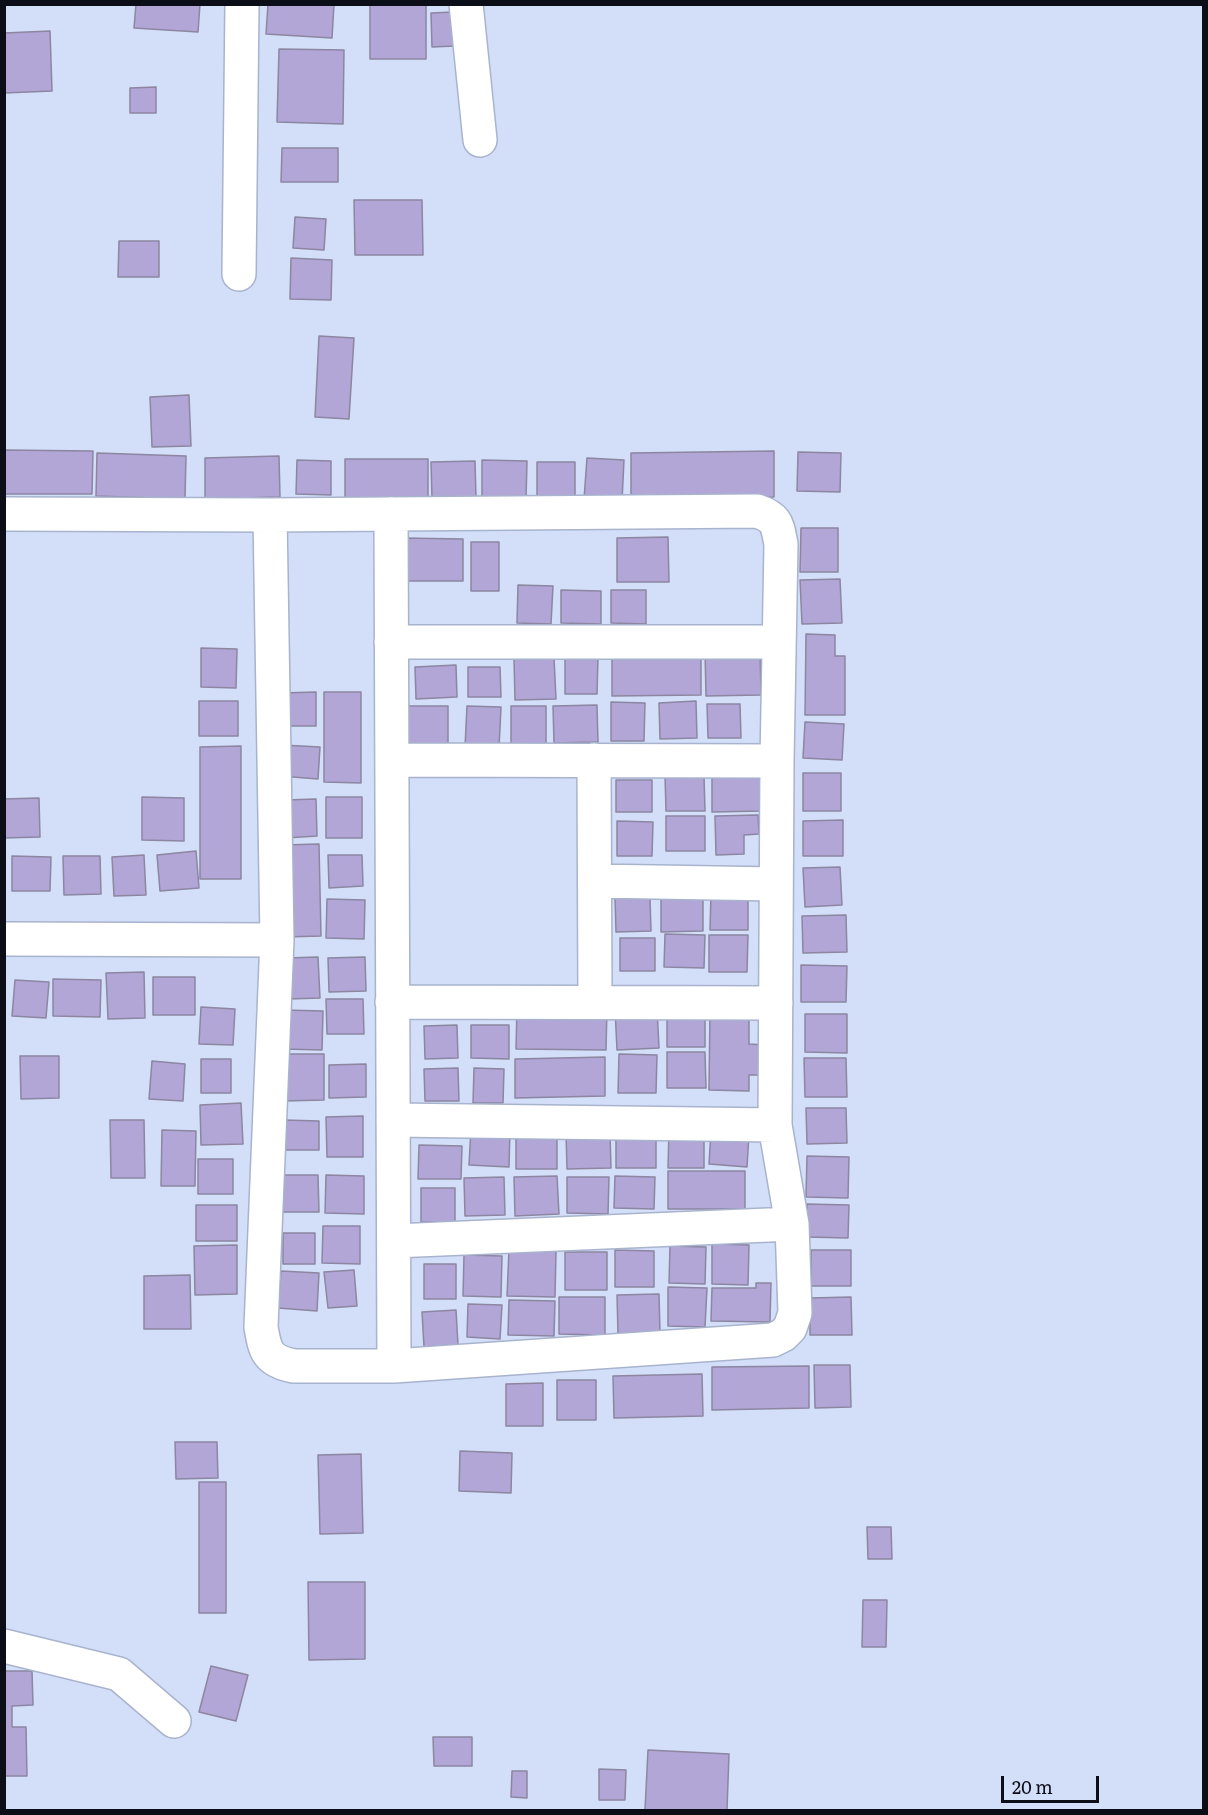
<!DOCTYPE html>
<style>
body{margin:0}
#map{position:relative;width:1208px;height:1815px;overflow:hidden;background:#d3def9;font-family:Literata,serif}
canvas{display:block}
.frame{position:absolute;inset:0;border:6px solid #0b0e17;pointer-events:none}
.scale{position:absolute;left:1001px;top:1776px;width:98px;height:27px;box-sizing:border-box;border:3px solid #0b0e17;border-top:0;padding-left:8px;font-size:18px;line-height:21px;white-space:nowrap;color:#0b0e17;-webkit-text-stroke:4px #d3def9;paint-order:stroke}
</style>
<div id="map">
<canvas width="1208" height="1815"></canvas>
<div class="frame"></div>
<div class="scale">20 m</div>
</div>
<script>
const g = document.querySelector('canvas').getContext('2d');
g.lineJoin = 'round';
function fill(path, color) {
  g.fillStyle = color;
  g.fill(path, 'evenodd');
}
function trace(path, color, width, dash) {
  g.strokeStyle = color;
  g.lineWidth = width;
  g.lineCap = dash ? 'butt' : 'round';
  g.setLineDash(dash || []);
  g.stroke(path);
}
const building = new Path2D(`
 M 136,4 L 200,4 L 198,32 L 134,28 Z
 M 268,4 L 334,4 L 332,38 L 266,34 Z
 M 370,4 L 426,4 L 426,59 L 370,59 Z
 M 454,12 L 455,46 L 432,47 L 431,13 Z
 M 50,31 L 52,91 L 4,93 L 4,33 Z
 M 279,49 L 344,50 L 343,124 L 277,122 Z
 M 156,87 L 156,113 L 130,113 L 130,88 Z
 M 282,148 L 338,148 L 338,182 L 281,182 Z
 M 354,200 L 422,200 L 423,255 L 355,255 Z
 M 295,217 L 326,219 L 324,250 L 293,248 Z
 M 119,241 L 159,241 L 159,277 L 118,277 Z
 M 291,258 L 332,260 L 331,300 L 290,299 Z
 M 319,336 L 354,338 L 349,419 L 315,417 Z
 M 189,395 L 191,446 L 152,447 L 150,397 Z
 M 4,450 L 93,451 L 92,494 L 4,494 Z
 M 774,451 L 774,497 L 631,499 L 631,453 Z
 M 798,452 L 841,453 L 840,492 L 797,491 Z
 M 97,453 L 186,456 L 185,499 L 96,496 Z
 M 279,456 L 280,497 L 205,499 L 205,458 Z
 M 587,458 L 624,460 L 622,501 L 584,499 Z
 M 345,459 L 428,459 L 428,499 L 345,499 Z
 M 297,460 L 331,461 L 331,495 L 296,494 Z
 M 482,460 L 527,461 L 526,500 L 482,500 Z
 M 475,461 L 476,499 L 432,499 L 431,462 Z
 M 537,462 L 575,462 L 575,501 L 537,501 Z
 M 801,528 L 838,528 L 838,572 L 800,572 Z
 M 668,537 L 669,582 L 617,582 L 617,538 Z
 M 403,538 L 463,539 L 463,581 L 403,581 Z
 M 471,542 L 499,542 L 499,591 L 471,591 Z
 M 840,579 L 842,623 L 802,624 L 800,580 Z
 M 518,585 L 553,586 L 551,624 L 517,623 Z
 M 561,590 L 601,591 L 601,624 L 561,623 Z
 M 611,590 L 646,590 L 646,624 L 611,623 Z
 M 806,634 L 835,635 L 835,656 L 845,656 L 845,715 L 805,715 Z
 M 201,648 L 237,649 L 236,688 L 201,687 Z
 M 705,651 L 760,651 L 761,695 L 706,696 Z
 M 565,657 L 598,658 L 597,694 L 565,694 Z
 M 612,657 L 701,657 L 701,695 L 612,696 Z
 M 554,658 L 556,699 L 515,700 L 514,659 Z
 M 456,665 L 457,697 L 416,699 L 415,667 Z
 M 468,667 L 500,667 L 501,697 L 468,697 Z
 M 316,692 L 316,726 L 282,726 L 281,693 Z
 M 324,692 L 361,692 L 361,783 L 324,782 Z
 M 199,701 L 238,701 L 238,736 L 199,736 Z
 M 696,701 L 697,738 L 660,739 L 659,703 Z
 M 611,702 L 645,703 L 644,741 L 611,741 Z
 M 707,704 L 740,704 L 741,738 L 708,738 Z
 M 597,705 L 598,742 L 554,743 L 553,706 Z
 M 405,706 L 448,706 L 448,746 L 405,746 Z
 M 467,706 L 501,707 L 499,748 L 465,747 Z
 M 511,706 L 546,706 L 546,744 L 511,744 Z
 M 805,722 L 844,724 L 842,760 L 803,758 Z
 M 282,745 L 320,747 L 318,779 L 280,776 Z
 M 241,746 L 241,879 L 200,879 L 200,747 Z
 M 803,773 L 841,773 L 841,811 L 803,811 Z
 M 762,775 L 763,811 L 712,812 L 712,776 Z
 M 665,776 L 704,776 L 705,811 L 666,811 Z
 M 616,780 L 652,780 L 652,812 L 616,812 Z
 M 142,797 L 184,798 L 184,841 L 142,840 Z
 M 326,797 L 362,797 L 362,838 L 326,838 Z
 M 39,798 L 40,837 L 4,838 L 4,799 Z
 M 316,799 L 317,836 L 286,838 L 285,800 Z
 M 758,815 L 759,834 L 744,835 L 744,854 L 716,855 L 715,816 Z
 M 666,816 L 705,816 L 705,851 L 666,851 Z
 M 843,820 L 843,856 L 803,856 L 803,821 Z
 M 617,821 L 653,822 L 652,856 L 617,856 Z
 M 319,844 L 321,936 L 284,937 L 283,845 Z
 M 196,851 L 199,888 L 160,891 L 157,855 Z
 M 144,855 L 146,895 L 114,896 L 112,857 Z
 M 328,855 L 362,855 L 363,886 L 329,888 Z
 M 12,856 L 51,857 L 50,891 L 12,891 Z
 M 63,856 L 100,856 L 101,894 L 64,895 Z
 M 840,867 L 842,905 L 805,907 L 803,868 Z
 M 703,892 L 703,931 L 661,932 L 661,893 Z
 M 711,893 L 748,894 L 748,930 L 710,930 Z
 M 615,898 L 650,898 L 651,931 L 616,932 Z
 M 327,899 L 365,900 L 364,939 L 326,938 Z
 M 846,915 L 847,952 L 803,953 L 802,916 Z
 M 665,934 L 705,935 L 704,968 L 664,967 Z
 M 709,935 L 748,935 L 747,972 L 709,972 Z
 M 620,938 L 655,938 L 655,971 L 620,971 Z
 M 318,957 L 320,998 L 288,999 L 286,958 Z
 M 365,957 L 366,991 L 329,992 L 328,958 Z
 M 801,965 L 847,966 L 846,1002 L 801,1002 Z
 M 144,972 L 145,1018 L 108,1019 L 106,973 Z
 M 153,977 L 195,977 L 195,1015 L 153,1015 Z
 M 53,979 L 101,980 L 100,1017 L 53,1016 Z
 M 15,980 L 49,982 L 46,1018 L 12,1016 Z
 M 326,999 L 363,999 L 364,1034 L 327,1034 Z
 M 517,1006 L 607,1007 L 606,1050 L 516,1049 Z
 M 201,1007 L 235,1009 L 233,1045 L 199,1044 Z
 M 657,1008 L 659,1048 L 617,1050 L 615,1009 Z
 M 284,1010 L 323,1011 L 322,1050 L 282,1049 Z
 M 710,1011 L 749,1012 L 749,1044 L 765,1045 L 765,1075 L 749,1075 L 749,1091 L 709,1090 Z
 M 667,1013 L 705,1013 L 705,1047 L 667,1047 Z
 M 805,1014 L 847,1014 L 847,1053 L 805,1052 Z
 M 457,1025 L 458,1058 L 425,1059 L 424,1026 Z
 M 471,1025 L 509,1025 L 509,1059 L 471,1058 Z
 M 667,1052 L 705,1052 L 706,1088 L 667,1088 Z
 M 283,1054 L 324,1054 L 324,1100 L 283,1101 Z
 M 619,1054 L 657,1055 L 656,1093 L 618,1093 Z
 M 20,1056 L 59,1056 L 59,1098 L 21,1099 Z
 M 605,1057 L 605,1096 L 515,1098 L 515,1059 Z
 M 804,1058 L 846,1058 L 847,1097 L 805,1097 Z
 M 201,1059 L 231,1059 L 231,1093 L 201,1093 Z
 M 152,1061 L 185,1064 L 183,1101 L 149,1099 Z
 M 366,1064 L 366,1097 L 329,1098 L 329,1065 Z
 M 458,1068 L 459,1101 L 425,1101 L 424,1069 Z
 M 474,1068 L 504,1069 L 503,1103 L 473,1103 Z
 M 241,1103 L 243,1144 L 201,1145 L 200,1105 Z
 M 806,1108 L 846,1108 L 847,1143 L 807,1144 Z
 M 363,1116 L 363,1157 L 327,1157 L 326,1117 Z
 M 110,1120 L 144,1120 L 145,1178 L 111,1178 Z
 M 284,1120 L 319,1121 L 319,1150 L 283,1150 Z
 M 516,1126 L 557,1126 L 557,1169 L 516,1169 Z
 M 471,1128 L 510,1130 L 509,1167 L 469,1165 Z
 M 162,1130 L 196,1131 L 195,1186 L 161,1186 Z
 M 616,1130 L 656,1130 L 656,1168 L 616,1168 Z
 M 669,1130 L 704,1130 L 704,1168 L 668,1168 Z
 M 711,1131 L 749,1134 L 747,1167 L 709,1164 Z
 M 610,1133 L 611,1168 L 567,1169 L 566,1134 Z
 M 419,1145 L 462,1146 L 461,1179 L 418,1179 Z
 M 807,1156 L 849,1157 L 848,1198 L 806,1197 Z
 M 198,1159 L 233,1159 L 233,1194 L 198,1194 Z
 M 668,1171 L 745,1171 L 745,1209 L 668,1209 Z
 M 279,1175 L 318,1175 L 319,1212 L 280,1212 Z
 M 326,1175 L 364,1176 L 364,1214 L 325,1213 Z
 M 557,1176 L 559,1214 L 515,1216 L 514,1177 Z
 M 615,1176 L 655,1177 L 654,1209 L 614,1208 Z
 M 504,1177 L 505,1215 L 465,1216 L 464,1178 Z
 M 567,1177 L 609,1177 L 608,1214 L 567,1213 Z
 M 421,1188 L 455,1188 L 455,1222 L 421,1222 Z
 M 807,1204 L 849,1205 L 848,1238 L 807,1237 Z
 M 196,1205 L 237,1205 L 237,1241 L 196,1241 Z
 M 323,1226 L 360,1226 L 360,1264 L 322,1263 Z
 M 283,1233 L 315,1233 L 315,1264 L 283,1264 Z
 M 712,1244 L 749,1245 L 748,1285 L 712,1284 Z
 M 237,1245 L 237,1294 L 195,1295 L 194,1246 Z
 M 670,1246 L 706,1247 L 705,1284 L 669,1283 Z
 M 509,1250 L 556,1251 L 555,1297 L 507,1296 Z
 M 615,1250 L 654,1251 L 654,1287 L 615,1287 Z
 M 811,1250 L 851,1250 L 851,1286 L 811,1286 Z
 M 565,1252 L 607,1252 L 607,1290 L 565,1290 Z
 M 464,1255 L 502,1256 L 501,1297 L 463,1296 Z
 M 424,1264 L 456,1264 L 456,1299 L 424,1299 Z
 M 354,1270 L 357,1306 L 328,1308 L 324,1272 Z
 M 281,1271 L 319,1273 L 317,1311 L 278,1308 Z
 M 190,1275 L 191,1329 L 144,1329 L 144,1276 Z
 M 756,1283 L 771,1283 L 770,1322 L 711,1321 L 712,1288 L 756,1288 Z
 M 668,1287 L 707,1288 L 705,1327 L 668,1326 Z
 M 659,1294 L 660,1333 L 618,1334 L 617,1295 Z
 M 559,1297 L 605,1297 L 605,1335 L 559,1334 Z
 M 851,1297 L 852,1335 L 810,1335 L 810,1298 Z
 M 509,1300 L 555,1301 L 554,1336 L 508,1335 Z
 M 468,1304 L 502,1305 L 500,1339 L 467,1337 Z
 M 456,1310 L 458,1345 L 424,1347 L 422,1312 Z
 M 814,1365 L 850,1365 L 851,1407 L 815,1408 Z
 M 809,1366 L 809,1408 L 712,1410 L 712,1367 Z
 M 702,1374 L 703,1416 L 614,1418 L 613,1376 Z
 M 557,1380 L 596,1380 L 596,1420 L 557,1420 Z
 M 543,1383 L 543,1426 L 506,1426 L 506,1384 Z
 M 175,1442 L 217,1442 L 218,1478 L 176,1479 Z
 M 460,1451 L 512,1453 L 511,1493 L 459,1491 Z
 M 361,1454 L 363,1533 L 320,1534 L 318,1455 Z
 M 199,1482 L 226,1482 L 226,1613 L 199,1613 Z
 M 867,1527 L 891,1527 L 892,1559 L 868,1559 Z
 M 308,1582 L 365,1582 L 365,1659 L 309,1660 Z
 M 863,1600 L 887,1600 L 886,1647 L 862,1647 Z
 M 211,1666 L 248,1675 L 236,1721 L 199,1712 Z
 M 4,1671 L 32,1671 L 33,1705 L 12,1706 L 12,1727 L 26,1727 L 27,1776 L 4,1776 Z
 M 433,1737 L 472,1737 L 472,1766 L 434,1766 Z
 M 648,1750 L 729,1754 L 727,1810 L 645,1810 Z
 M 599,1769 L 626,1770 L 625,1800 L 599,1800 Z
 M 512,1771 L 527,1771 L 527,1798 L 511,1797 Z`);
const minor = new Path2D(`
 M 466,4 L 480,140
 M 239,274 L 242,4
 M 4,514 L 270,515 L 757,511 C 778,518 777,525 781,544 L 777,761 L 775,1125 L 792,1224 L 795,1313 L 790,1328 L 783,1335 L 773,1340 L 394,1366 L 294,1366 C 268,1361 265,1352 261,1327 L 277,940 L 270,515
 M 391,514 L 394,1366
 M 391,642 L 779,642
 M 392,760 L 777,761
 M 594,760 L 595,1002
 M 595,881 L 776,884
 M 4,939 L 277,940
 M 392,1002 L 776,1003
 M 393,1120 L 775,1125
 M 394,1241 L 792,1224
 M 4,1646 L 119,1674 L 174,1721`);
fill(building, '#b1a6d6');
trace(building, '#8c86a1', 1.5);
trace(minor, '#a8b3ce', 36);
trace(minor, '#fff', 33);
</script>
